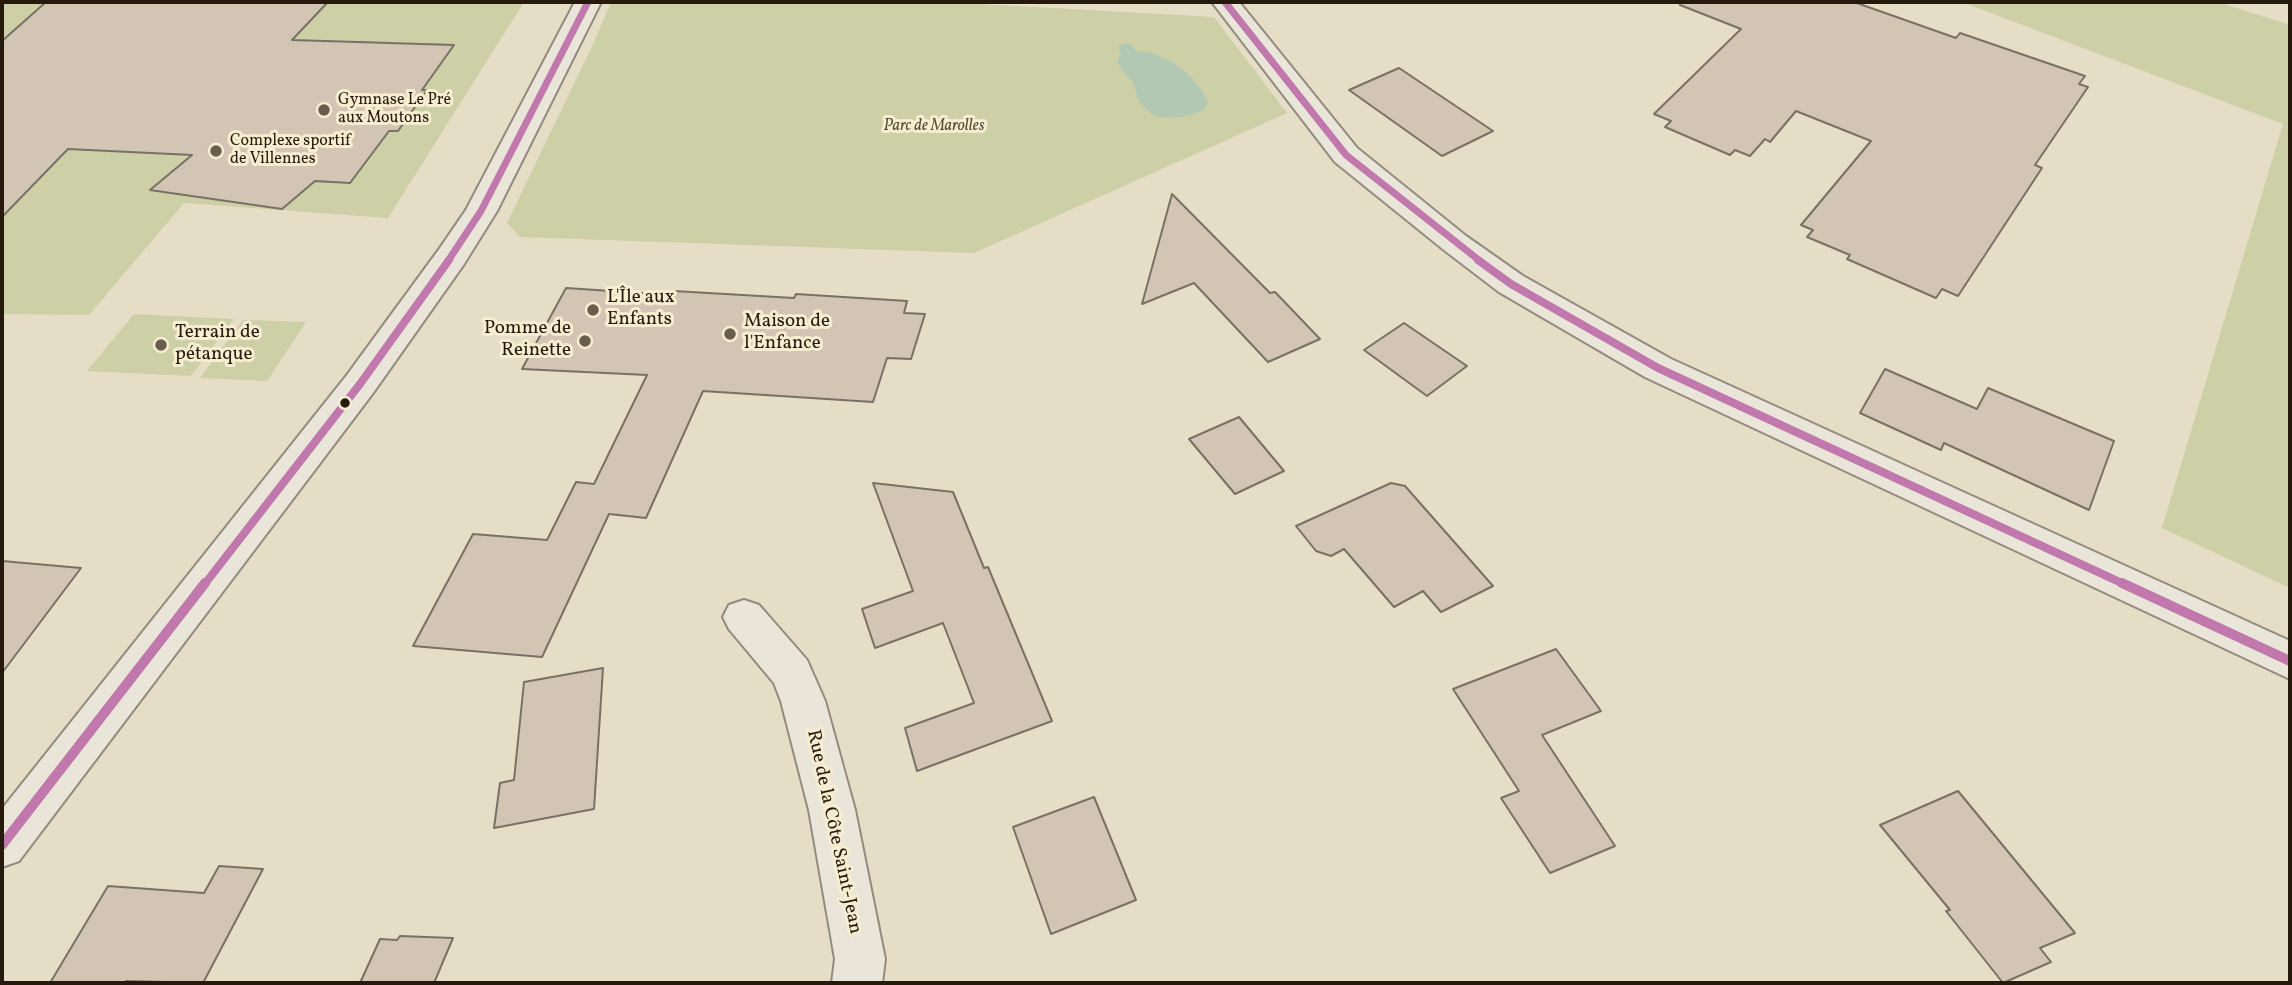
<!DOCTYPE html>
<meta charset="utf-8">
<style>
body{margin:0}
#map{position:relative;width:2292px;height:985px;overflow:hidden;background:#e5ddc5;font-family:Vollkorn,serif}
canvas{display:block}
.frame{position:absolute;inset:0;border:4px solid #261a0d;pointer-events:none}
</style>
<div id="map">
<canvas width="2292" height="985"></canvas>
<div class="frame"></div>
</div>
<script>
const g = document.querySelector('canvas').getContext('2d');
g.lineJoin = 'round';
function fill(path, color) {
  g.fillStyle = color;
  g.fill(path, 'evenodd');
}
function trace(path, color, width, dash) {
  g.strokeStyle = color;
  g.lineWidth = width;
  g.lineCap = dash ? 'butt' : 'round';
  g.setLineDash(dash || []);
  g.stroke(path);
}
function label(font, color, halo, rows, align = 'center') {
  g.font = font + ' Vollkorn,serif';
  g.lineWidth = 6;
  g.setLineDash([]);
  g.textBaseline = 'middle';
  g.strokeStyle = halo;
  g.fillStyle = color;
  for (const [text, x, y, turn = 0] of rows) {
    g.save();
    g.translate(x, y);
    g.rotate((+turn || 0) * Math.PI / 180);
    g.textAlign = isNaN(turn) ? turn : align;
    if (halo) g.strokeText(text, 0, 0);
    g.fillText(text, 0, 0);
    g.restore();
  }
}
const green = new Path2D(`
 M 2,2 L 524,2 L 388,218 L 184,203 L 89,315 L 5,314 L 2,317 Z
 M 611,2 L 945,2 L 1214,17 L 1287,113 L 974,253 L 520,237 L 507,223 L 595,40 Z
 M 1962,2 L 2218,2 L 2290,25 L 2290,588 L 2162,528 L 2283,124 Z
 M 134,314 L 234,319 L 191,376 L 87,371 Z
 M 243,320 L 306,322 L 267,381 L 200,378 Z`);
const water = new Path2D(`
 M 1123,44 L 1131,44 L 1136,51 C 1166,52 1196,75 1208,102 L 1204,110 C 1182,119 1151,125 1138,99 C 1135,94 1137,88 1133,83 C 1128,75 1121,70 1117,61 L 1121,54 L 1118,47 Z`);
const building = new Path2D(`
 M 46,2 L 328,2 L 292,40 L 454,45 L 422,90 L 427,90 L 398,131 L 389,131 L 350,183 L 315,181 L 282,209 L 150,190 L 192,155 L 68,149 L 2,217 L 2,41 Z
 M 1680,2 L 1854,2 L 1956,38 L 1960,33 L 2085,76 L 2079,84 L 2088,87 L 2035,165 L 2042,168 L 1958,296 L 1942,289 L 1936,298 L 1847,259 L 1850,255 L 1807,237 L 1813,230 L 1801,225 L 1871,141 L 1796,111 L 1770,142 L 1765,139 L 1750,156 L 1735,150 L 1730,155 L 1665,127 L 1671,121 L 1654,114 L 1741,29 L 1680,5 Z
 M 1399,68 L 1493,131 L 1442,156 L 1349,90 Z
 M 1172,194 L 1270,293 L 1275,292 L 1320,339 L 1268,362 L 1194,283 L 1142,304 Z
 M 566,288 L 672,295 L 674,291 L 794,298 L 796,294 L 907,301 L 904,313 L 925,314 L 911,359 L 887,358 L 873,402 L 703,391 L 646,518 L 609,514 L 542,657 L 413,646 L 473,534 L 547,540 L 576,482 L 594,484 L 647,375 L 522,369 Z
 M 1404,323 L 1467,366 L 1427,396 L 1364,350 Z
 M 1885,369 L 1977,409 L 1988,388 L 2114,441 L 2089,510 L 1944,443 L 1941,450 L 1860,413 Z
 M 1239,417 L 1284,471 L 1235,494 L 1189,439 Z
 M 873,483 L 953,492 L 984,568 L 988,567 L 1052,721 L 917,771 L 905,728 L 974,703 L 943,623 L 875,648 L 862,609 L 913,591 Z
 M 1391,483 L 1405,486 L 1493,586 L 1441,612 L 1423,591 L 1394,607 L 1344,549 L 1331,556 L 1316,551 L 1296,526 Z
 M 2,561 L 81,568 L 2,673 Z
 M 1556,649 L 1601,711 L 1542,735 L 1615,846 L 1550,873 L 1501,798 L 1519,791 L 1453,689 Z
 M 603,668 L 594,809 L 494,828 L 500,783 L 514,780 L 524,682 Z
 M 1958,791 L 2075,933 L 2040,948 L 2051,962 L 2003,983 L 1946,911 L 1950,910 L 1880,825 Z
 M 1094,797 L 1136,900 L 1051,934 L 1013,827 Z
 M 219,866 L 263,869 L 203,983 L 126,981 L 124,983 L 50,983 L 108,886 L 204,893 Z
 M 400,936 L 453,938 L 434,983 L 360,983 L 380,939 L 397,940 Z`);
const minor = new Path2D(`
 M 1212,2 L 1239,2 L 1357,148 L 1466,236 L 1523,276 L 1671,359 L 2290,641 L 2290,679 L 1645,377 L 1499,292 L 1444,250 L 1335,162 Z
 M 744,600 L 759,605 L 807,660 L 825,701 L 855,810 L 885,959 L 882,983 L 832,983 L 835,959 L 809,810 L 781,701 L 774,683 L 729,629 L 723,617 L 729,605 Z`);
const tertiary = new Path2D(`
 M 575,2 L 601,2 L 497,211 L 464,264 L 373,393 L 19,861 L 2,867 L 2,809 L 347,375 L 440,248 L 466,210 Z`);
const bus1Far2 = new Path2D(`
 M 1225,2 L 1346,155 L 1480,261
 M 448,261 L 481,211 L 588,2`);
const bus1Far1 = new Path2D(`
 M 1478,260 L 1511,284 L 1658,368 L 2126,585
 M 204,585 L 360,384 L 449,260`);
const bus1 = new Path2D(`
 M 2122,583 L 2290,661
 M 2,845 L 205,583`);
const markers = [
 [324,110,7,"#695e4d"],
 [216,151,7,"#695e4d"],
 [593,310,7,"#695e4d"],
 [730,334,7,"#695e4d"],
 [585,341,7,"#695e4d"],
 [161,345,7,"#695e4d"],
 [345,403,6,"#261a0d"]
];
const farPoinames = [
 ["Gymnase Le Pré",338,101],
 ["aux Moutons",338,119],
 ["Complexe sportif",230,142],
 ["de Villennes",230,160]
];
const farParknames = [
 ["Parc de Marolles",934,127]
];
const poiNames = [
 ["L'Île aux",607,299],
 ["Enfants",607,321],
 ["Maison de",744,323],
 ["l'Enfance",744,345],
 ["Pomme de",571,330,"right"],
 ["Reinette",571,352,"right"],
 ["Terrain de",175,334],
 ["pétanque",175,356]
];
const streetNames = [
 ["Rue de la Côte Saint-Jean",833,832,78]
];
fill(green, '#cdcfa7');
fill(water, '#b2c8b2');
fill(building, '#d3c5b4');
trace(building, '#787264', 2);
trace(minor, '#928c7e', 4);
trace(tertiary, '#928c7e', 4);
fill(minor, '#e9e6d9');
fill(tertiary, '#e9e6d9');
trace(bus1Far2, '#c178ac', 7);
trace(bus1Far1, '#c178ac', 8);
trace(bus1, '#c178ac', 10);
for (const [x, y, r, color] of markers) {
  const dot = new Path2D();
  dot.arc(x, y, r, 0, 2 * Math.PI);
  g.fillStyle = color;
  g.fill(dot);
  trace(dot, '#f7edd0', 2.5);
}
label('16px', '#261a0d', '#f7edd0', farPoinames, 'left');
label('italic 16px', '#524d34', '#f7edd0', farParknames);
label('19px', '#261a0d', '#f7edd0', poiNames, 'left');
label('19px', '#261a0d', '#f7edd0', streetNames);
</script>
